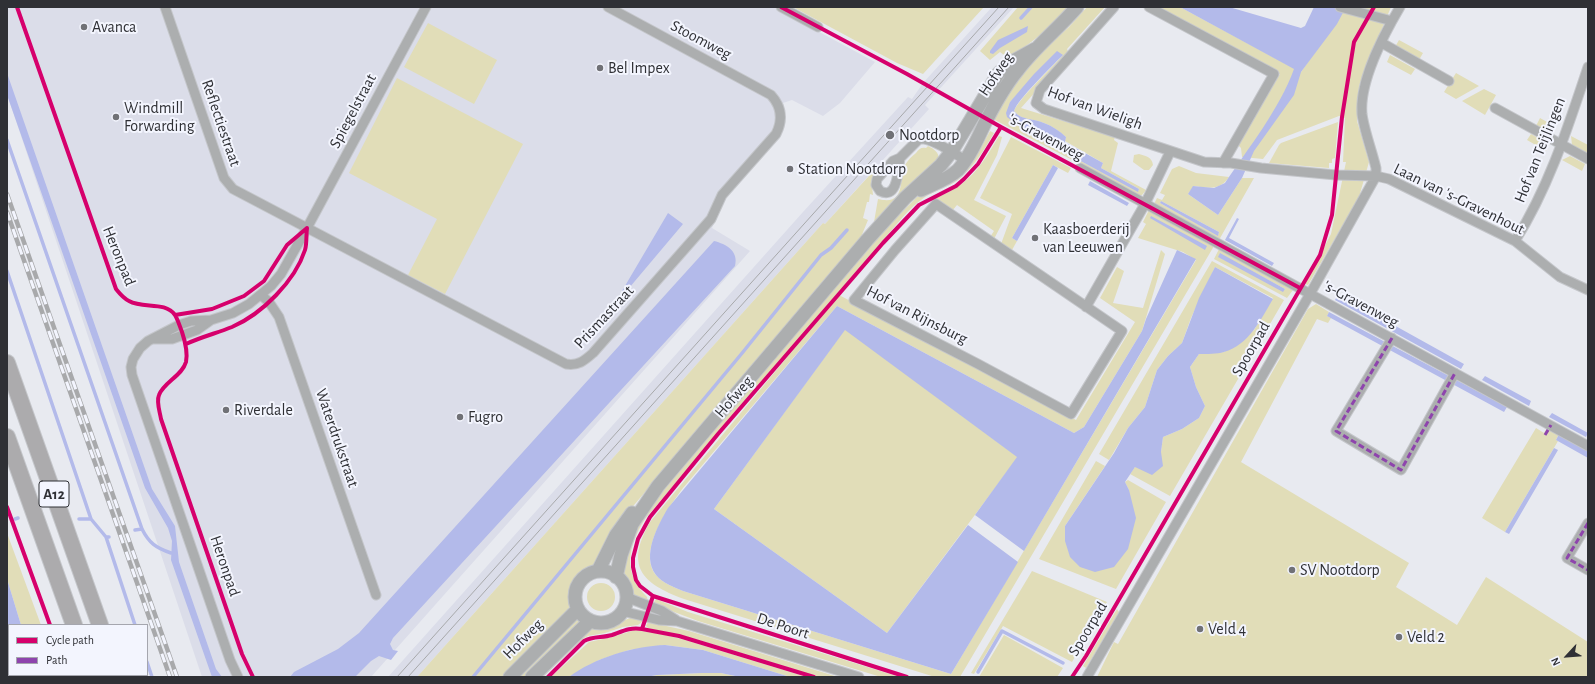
<!DOCTYPE html>
<style>
body{margin:0}
#map{position:relative;width:1595px;height:684px;overflow:hidden;background:#e8eaf0;font-family:"Alegreya Sans",sans-serif}
canvas{display:block}
.frame{position:absolute;inset:0;border:8px solid #2f3035;pointer-events:none}
.legend{position:absolute;left:8px;top:624px;width:140px;height:52px;box-sizing:border-box;background:#f3f5fe;border:1px solid #a5a6ae;margin:0;padding:5px 7px;list-style:none;font-size:12px;color:#2f3035}
.legend li{display:flex;align-items:center;gap:8px;height:20px}
.legend b{width:20px;border:1px solid #a5a6ae}
.north{position:absolute;left:1547px;top:636px;width:40px;height:40px;-webkit-text-stroke:3px #f3f5fe;paint-order:stroke;rotate:244deg;font-size:11px;font-weight:700;line-height:16px;text-align:center;color:#2f3035}
.north::after{content:'';display:block;margin:auto;width:14px;height:18px;background:#2f3035;clip-path:polygon(50% 0,100% 100%,50% 72%,0 100%)}
</style>
<div id="map">
<canvas width="1595" height="684"></canvas>
<div class="frame"></div>
<ul class="legend">
<li><b style="height:5px;background:#d6006c"></b>Cycle path</li>
<li><b style="height:5px;background:#8e44ad"></b>Path</li>
</ul>
<div class="north">N</div>
</div>
<script>
const g = document.querySelector('canvas').getContext('2d');
g.lineJoin = 'round';
function fill(path, color) {
  g.fillStyle = color;
  g.fill(path, 'evenodd');
}
function trace(path, color, width, dash) {
  g.strokeStyle = color;
  g.lineWidth = width;
  g.lineCap = dash ? 'butt' : 'round';
  g.setLineDash(dash || []);
  g.stroke(path);
}
function label(font, color, halo, rows, align = 'center') {
  g.font = font + ' "Alegreya Sans",sans-serif';
  g.lineWidth = 4;
  g.setLineDash([]);
  g.textBaseline = 'middle';
  g.strokeStyle = halo;
  g.fillStyle = color;
  for (const [text, x, y, turn = 0] of rows) {
    g.save();
    g.translate(x, y);
    g.rotate((+turn || 0) * Math.PI / 180);
    g.textAlign = isNaN(turn) ? turn : align;
    if (halo) g.strokeText(text, 0, 0);
    g.fillText(text, 0, 0);
    g.restore();
  }
}
const built = new Path2D(`
 M 7,7 L 773,7 L 875,62 L 840,103 L 823,116 L 792,100 L 783,103 L 784,124 L 782,132 L 774,144 L 728,194 L 712,228 L 750,251 L 371,677 L 202,677 L 7,94 Z
 M 992,7 L 1014,7 L 925,105 L 929,109 L 825,224 L 823,223 L 417,677 L 388,677 L 803,212 L 908,97 L 912,99 L 923,83 Z`);
const green = new Path2D(`
 M 793,7 L 984,7 L 923,74 L 897,63 Z
 M 1018,7 L 1068,7 L 1048,29 L 1009,59 L 1000,52 L 990,60 L 980,51 Z
 M 1087,7 L 1105,7 L 1067,49 L 1069,54 L 1021,108 L 1115,137 L 1114,140 L 1118,143 L 1111,171 L 1146,190 L 1142,195 L 1137,196 L 1082,165 L 991,118 L 1031,61 L 1069,27 ZM 1063,55 C 1054,65 1017,101 1014,111 C 1022,121 1033,118 1044,123 C 1052,126 1059,131 1066,137 L 1065,141 L 1103,163 L 1101,168 L 1139,189 L 1138,191 L 1064,152 L 1059,144 L 1046,136 L 1034,130 L 1021,128 L 1018,125 L 1010,102 Z
 M 1155,7 L 1180,7 L 1301,72 L 1346,7 L 1391,7 L 1368,62 L 1359,86 L 1357,121 L 1369,162 L 1359,197 L 1308,285 L 1305,284 L 1331,234 L 1346,162 L 1343,162 L 1345,118 L 1339,116 L 1277,140 L 1263,159 L 1242,157 L 1241,148 L 1238,145 L 1280,74 Z
 M 428,23 L 497,60 L 474,104 L 404,67 Z
 M 1399,40 L 1423,53 L 1419,60 L 1395,47 Z
 M 1390,55 L 1415,69 L 1411,75 L 1387,62 Z
 M 1456,73 L 1479,86 L 1456,99 L 1444,92 Z
 M 397,78 L 523,144 L 445,294 L 408,275 L 437,219 L 349,173 Z
 M 1484,89 L 1496,95 L 1485,115 L 1462,101 Z
 M 1540,118 L 1556,127 L 1553,135 L 1536,126 Z
 M 1338,122 L 1335,158 L 1332,159 L 1332,163 L 1329,163 L 1329,168 L 1269,163 L 1279,145 L 1281,143 Z
 M 990,131 L 994,133 C 984,150 974,167 958,180 C 948,187 936,190 925,197 C 916,203 909,210 902,218 L 645,519 C 628,547 622,572 647,597 L 648,602 L 637,597 L 633,594 L 625,577 L 623,568 L 637,526 L 654,502 L 807,319 L 888,226 L 916,198 L 973,153 L 977,155 Z
 M 1531,134 L 1549,144 L 1546,151 L 1527,140 Z
 M 999,136 L 1002,137 L 997,155 L 974,200 L 1006,216 L 994,239 L 990,237 L 994,231 L 957,205 L 952,211 L 934,199 C 970,184 980,168 999,136 Z
 M 1571,136 L 1588,145 L 1588,154 L 1572,145 Z
 M 1011,137 L 1071,168 L 1068,173 L 1053,165 L 1012,238 L 1017,241 L 1012,250 L 1001,244 L 1012,214 L 980,198 Z
 M 928,146 C 934,149 939,152 939,160 L 891,203 L 874,222 L 878,199 C 907,206 898,180 905,165 C 908,160 912,156 916,153 C 919,149 921,147 926,148 Z
 M 1139,154 C 1146,156 1152,157 1153,165 L 1149,170 L 1144,170 L 1133,162 L 1134,155 Z
 M 1570,156 L 1585,164 L 1582,171 L 1562,160 Z
 M 878,166 L 881,169 L 872,186 L 873,195 L 870,194 L 869,202 L 867,202 L 863,218 L 868,220 L 861,237 L 618,524 L 594,567 L 582,573 L 573,584 L 570,593 L 570,605 L 567,613 L 505,677 L 417,677 L 823,223 L 825,224 Z
 M 1179,166 L 1196,173 L 1229,177 C 1220,191 1208,188 1194,186 L 1188,194 L 1218,215 L 1242,178 L 1254,178 L 1219,240 L 1154,204 L 1157,198 L 1162,200 L 1165,195 L 1160,193 L 1172,169 ZM 1161,201 L 1219,232 L 1218,235 L 1160,203 Z
 M 1149,210 L 1214,246 L 960,677 L 935,677 L 684,599 C 641,583 625,566 650,522 L 839,295 L 1076,420 L 1135,322 L 1100,298 L 1117,267 L 1124,271 L 1113,303 L 1143,308 L 1161,250 L 1165,254 L 1142,331 L 1084,427 L 1074,433 L 837,306 L 683,488 C 669,507 637,551 656,575 C 662,583 674,587 683,591 L 951,674 L 1196,260 L 1183,252 L 1138,238 L 1146,224 L 1143,222 Z
 M 1219,249 L 1293,290 L 1287,298 L 1214,259 ZM 1220,254 L 1285,289 L 1283,291 L 1219,257 Z
 M 1212,261 L 1284,300 L 1170,496 L 1130,474 L 1135,467 L 1161,452 L 1163,437 L 1182,429 L 1199,418 L 1205,406 L 1196,387 L 1190,367 L 1199,354 L 1224,352 L 1254,330 L 1273,298 L 1215,267 L 1191,318 L 1182,343 L 1168,356 L 1157,370 L 1145,407 L 1128,428 L 1109,460 L 1099,454 Z
 M 1316,304 L 1329,312 L 1327,316 L 1331,318 L 1328,323 L 1317,319 L 1241,462 L 1409,563 L 1396,587 L 1457,625 L 1486,577 L 1588,642 L 1588,677 L 1097,677 L 1114,642 L 1118,644 L 1308,309 Z
 M 845,329 L 1018,457 L 887,633 L 714,509 Z
 M 1536,428 L 1544,433 L 1547,428 L 1559,434 L 1556,440 L 1558,441 L 1505,532 L 1482,518 Z
 M 1096,461 L 1105,466 L 1065,526 L 1065,541 L 1129,490 L 1125,482 L 1128,480 L 1166,502 L 1116,589 L 1039,559 Z
 M 7,533 L 41,625 L 21,625 L 7,579 Z
 M 1032,571 L 1107,602 L 1072,662 L 1003,626 L 974,674 L 971,673 Z
 M587 597a14 14 0 1 1 28 0a14 14 0 1 1-28 0Z
 M 656,599 L 688,612 L 900,677 L 881,677 L 698,621 L 653,604 Z
 M 1117,609 L 1119,612 L 1086,668 L 1083,666 Z
 M 577,618 L 581,622 L 526,677 L 515,677 Z
 M 630,618 L 642,620 L 642,622 L 638,625 L 623,627 L 605,633 L 588,636 L 583,639 L 543,677 L 537,677 L 590,628 L 608,627 Z
 M 648,622 L 689,631 L 838,677 L 819,677 L 699,640 L 648,628 L 646,626 Z
 M 635,630 L 661,634 L 685,640 L 807,677 L 790,677 L 703,650 L 665,645 L 629,650 L 599,660 L 569,677 L 551,677 L 589,642 L 612,637 Z
 M 1004,635 L 1063,668 L 1057,677 L 979,677 Z
 M 702,673 L 721,673 L 740,677 L 646,677 L 657,675 Z`);
const water = new Path2D(`
 M 1180,7 L 1229,7 L 1301,28 L 1305,26 L 1314,7 L 1346,7 L 1337,24 L 1301,72 L 1294,95 L 1254,151 L 1242,178 L 1218,215 L 1188,194 L 1193,186 L 1214,188 L 1225,183 C 1249,147 1279,110 1294,69 Z
 M 1028,26 L 1027,32 L 1000,48 L 993,54 L 990,53 L 990,51 L 998,40 Z
 M 1057,51 L 1063,55 C 1053,65 1017,100 1014,111 C 1022,121 1034,118 1044,123 C 1052,126 1060,131 1066,137 L 1065,142 L 1103,163 L 1101,168 L 1139,189 L 1138,192 L 1064,152 L 1059,144 L 1034,130 L 1021,128 L 1007,117 L 1006,113 L 1010,102 L 1034,74 Z
 M 7,73 L 152,489 L 175,526 L 179,562 L 216,669 L 222,677 L 212,677 L 171,560 L 172,541 L 168,528 L 145,488 L 7,95 Z
 M 1053,165 L 1058,168 L 1017,241 L 1012,238 Z
 M 1090,181 L 1129,203 L 1127,206 L 1088,185 Z
 M 1161,201 L 1219,232 L 1218,236 L 1160,203 Z
 M 668,213 L 683,224 L 624,294 L 622,291 Z
 M 1151,216 L 1207,246 L 1205,250 L 1150,218 Z
 M 1237,218 L 1239,219 L 1229,238 L 1274,263 L 1272,266 L 1225,240 Z
 M 714,241 C 726,244 739,251 735,266 L 393,638 L 390,644 L 393,650 L 398,651 L 391,660 L 379,656 L 371,661 L 355,677 L 290,677 L 294,672 L 338,649 L 359,633 Z
 M 1177,250 L 1196,259 L 1024,551 L 975,515 L 1017,457 L 845,330 L 714,509 L 887,633 L 968,525 L 1018,562 L 951,674 L 683,591 C 674,587 662,583 656,575 C 641,556 658,525 668,508 L 837,306 L 1074,433 L 1084,427 L 1142,331 L 1146,319 Z
 M 1220,253 L 1285,289 L 1283,292 L 1218,257 Z
 M 1215,267 L 1273,299 C 1261,319 1249,345 1224,352 C 1217,354 1207,354 1199,354 L 1190,367 L 1196,387 L 1205,406 L 1199,418 L 1182,429 L 1163,437 L 1161,452 L 1163,466 L 1152,475 L 1135,467 L 1125,482 L 1129,490 L 1136,518 L 1128,549 L 1114,567 L 1095,572 L 1080,567 L 1070,557 L 1065,541 L 1065,526 L 1114,453 L 1128,428 L 1145,407 L 1157,370 L 1168,356 L 1182,343 L 1199,298 Z
 M 1338,294 L 1464,364 L 1461,369 L 1335,300 Z
 M 1329,312 L 1507,407 L 1504,412 L 1327,316 Z
 M 1485,376 L 1531,401 L 1529,406 L 1482,380 Z
 M 1552,413 L 1588,433 L 1586,437 L 1549,417 Z
 M 1559,434 L 1588,451 L 1588,458 L 1556,440 Z
 M 1554,448 L 1558,450 L 1509,534 L 1505,532 Z
 M 7,579 L 21,625 L 9,625 L 9,675 L 39,675 L 39,677 L 7,677 Z
 M 665,645 L 703,650 L 790,677 L 740,677 L 721,673 L 702,673 L 657,675 L 646,677 L 569,677 C 594,658 634,646 665,645 Z`);
const stream = new Path2D(`
 M 1021,18 L 1031,7
 M 7,140 L 142,529 C 149,543 156,548 171,553
 M 7,271 L 91,519
 M 15,519 L 18,518
 M 79,519 L 91,519 L 106,537 L 109,537
 M 135,530 L 142,529
 M 106,537 L 135,625
 M 147,662 L 152,677
 M 978,672 L 1002,631 L 1063,663
 M 473,677 L 743,352 L 821,255 L 831,248 L 847,230`);
const minor = new Path2D(`
 M 165,7 L 224,178 L 233,189 L 566,364 C 578,366 584,361 593,353 L 711,219 L 722,195 L 776,134 C 783,120 782,107 771,95 L 608,7
 M 781,7 L 818,27
 M 1114,7 L 1040,90 L 1036,103 L 1044,109 L 1204,162 L 1231,163 L 1261,168 L 1336,175 L 1376,176 L 1389,179 L 1515,241 L 1560,277 L 1588,290
 M 1149,7 L 1274,74 L 1223,163
 M 1340,7 L 1392,21
 M 1382,43 L 1449,81
 M 1495,108 L 1588,159
 M 900,158 C 898,170 898,200 880,191 L 876,185 L 877,179 L 893,161 L 900,158 L 919,139 C 931,137 955,154 965,160
 M 1080,168 L 1588,446
 M 936,204 L 1122,331 L 1071,414 L 978,364 L 854,300 L 895,250 Z
 M 1515,241 C 1549,187 1568,127 1588,67
 M 261,295 L 269,302 L 279,317 L 376,595
 M 1086,307 L 1145,204 L 1170,152
 M 211,320 L 191,321 L 179,325 L 148,341 L 140,348 L 133,359 L 131,367 L 132,375 L 230,660 L 238,677
 M 1392,338 L 1336,431 L 1401,470 L 1455,373
 M 154,339 L 172,339 L 197,330 L 211,320 L 233,313 L 249,304 L 271,286 L 281,274 L 307,228 L 426,7
 M 1588,523 L 1567,558 L 1588,570
 M 626,597 L 662,611 L 676,620
 M 622,611 L 659,620 L 677,621 L 859,677
 M 1087,677 L 1310,294 L 1376,176 L 1376,168 C 1372,151 1364,130 1362,114 C 1359,82 1384,34 1400,7`);
const secondary = new Path2D(`
 M 921,190 C 933,184 947,180 958,170 C 969,158 977,140 984,125 C 993,107 1004,87 1017,71 C 1035,47 1058,29 1077,7
 M 598,571 L 616,535 L 632,513
 M575 597a26 26 0 1 1 52 0a26 26 0 1 1-52 0Z
 M 616,577 L 621,555 L 632,524 L 658,486 L 867,240 L 905,198 L 941,165 L 952,151 L 998,74 L 1008,64 L 1035,49
 M 510,677 L 578,609
 M 532,677 L 590,621`);
const motorway = new Path2D(`
 M 7,363 L 100,625
 M 7,437 L 74,625
 M 92,675 L 93,677
 M 118,675 L 119,677`);
const tram = new Path2D(`
 M 397,677 L 999,7
 M 408,677 L 1009,7`);
const rail = new Path2D(`
 M 7,194 L 177,677
 M 7,212 L 170,677`);
const quiet = new Path2D(`
 M 1392,338 L 1336,431 L 1401,470 L 1455,373
 M 1545,435 L 1551,425
 M 1588,523 L 1567,558 L 1588,570`);
const cycleway = new Path2D(`
 M 17,7 L 116,289 C 120,294 123,298 129,301 C 143,309 165,301 175,315 C 178,320 180,327 182,332 C 185,341 188,352 186,362 C 182,376 164,382 159,395 C 156,402 160,412 161,419 L 242,654 L 253,677
 M 781,7 L 907,74 L 1001,127 L 1300,288
 M 175,315 L 212,309 L 244,296 L 264,281 L 287,245 L 307,228
 M 186,344 C 201,337 217,333 232,327 C 262,314 295,281 305,250 C 307,244 306,235 307,228
 M 7,507 L 50,625
 M 653,596 L 907,677
 M 642,629 L 679,636 L 814,677
 M 548,677 L 584,641 C 593,636 602,638 612,635 C 623,631 630,627 642,629 L 653,596 L 640,586 L 636,580 L 633,567 L 633,558 L 638,539 L 650,517 L 718,434 L 883,243 L 919,205 L 956,186 L 964,179 L 978,164 L 1001,127
 M 1072,677 L 1086,656 L 1320,255 L 1332,215 L 1342,117 L 1354,42 L 1374,7`);
const markers = [
 [84,27,4,"#707176"],
 [600,68,4,"#707176"],
 [116,117,4,"#707176"],
 [890,135,5,"#707176"],
 [790,169,4,"#707176"],
 [1035,238,4,"#707176"],
 [226,410,4,"#707176"],
 [460,417,4,"#707176"],
 [1292,570,4,"#707176"],
 [1200,629,4,"#707176"],
 [1399,637,4,"#707176"]
];
const shields = [
 [54,494,30]
];
const shieldNames = [
 ["A12",54,494]
];
const poiNames = [
 ["Avanca",92,27],
 ["Bel Impex",608,68],
 ["Windmill",124,108],
 ["Forwarding",124,126],
 ["Nootdorp",899,135],
 ["Station Nootdorp",798,169],
 ["Kaasboerderij",1043,229],
 ["van Leeuwen",1043,247],
 ["Riverdale",234,410],
 ["Fugro",468,417],
 ["SV Nootdorp",1300,570],
 ["Veld 4",1208,629],
 ["Veld 2",1407,637]
];
const streetNames = [
 ["Stoomweg",701,40,28],
 ["Hofweg",996,74,-56],
 ["Hof van Wieligh",1095,108,20],
 ["Spiegelstraat",353,111,-62],
 ["Reflectiestraat",221,123,71],
 ["'s-Gravenweg",1046,137,28],
 ["Hof van Teijlingen",1540,150,-68],
 ["Laan van 's-Gravenhout",1459,199,26],
 ["Heronpad",119,256,68],
 ["'s-Gravenweg",1361,304,28],
 ["Hof van Rijnsburg",917,315,27],
 ["Prismastraat",604,317,-47],
 ["Spoorpad",1251,349,-60],
 ["Hofweg",734,397,-49],
 ["Waterdrukstraat",337,438,71],
 ["Heronpad",225,566,71],
 ["De Poort",783,626,18],
 ["Spoorpad",1088,629,-59],
 ["Hofweg",523,639,-45]
];
fill(built, '#dbdde9');
fill(green, '#e1ddb8');
fill(water, '#b3baea');
trace(stream, '#b3baea', 3.5);
trace(minor, '#c4c6ca', 11);
trace(secondary, '#c4c6ca', 15);
trace(motorway, '#c4c6ca', 18);
trace(minor, '#acaeaf', 9);
trace(secondary, '#acaeaf', 13);
trace(motorway, '#acabad', 16);
trace(tram, '#a8a9ab', 1);
trace(rail, '#a8a9ab', 4.5);
trace(rail, '#f3f5fe', 3, [9]);
trace(quiet, '#8e44ad', 3, [6, 3]);
trace(cycleway, '#d6006c', 4);
for (const [x, y, r, color] of markers) {
  const dot = new Path2D();
  dot.arc(x, y, r, 0, 2 * Math.PI);
  g.fillStyle = color;
  g.fill(dot);
  trace(dot, '#f3f5fe', 1.5);
}
for (const [x, y, w] of shields) {
  const box = new Path2D();
  box.roundRect(x - w / 2, y - 13, w, 26, 3);
  g.fillStyle = '#f3f5fe';
  g.fill(box);
  trace(box, '#2f3035', 1);
}
label('bold 15px', '#2f3035', null, shieldNames);
label('16px', '#2f3035', '#f3f5fe', poiNames, 'left');
label('16px', '#2f3035', '#f3f5fe', streetNames);
</script>
